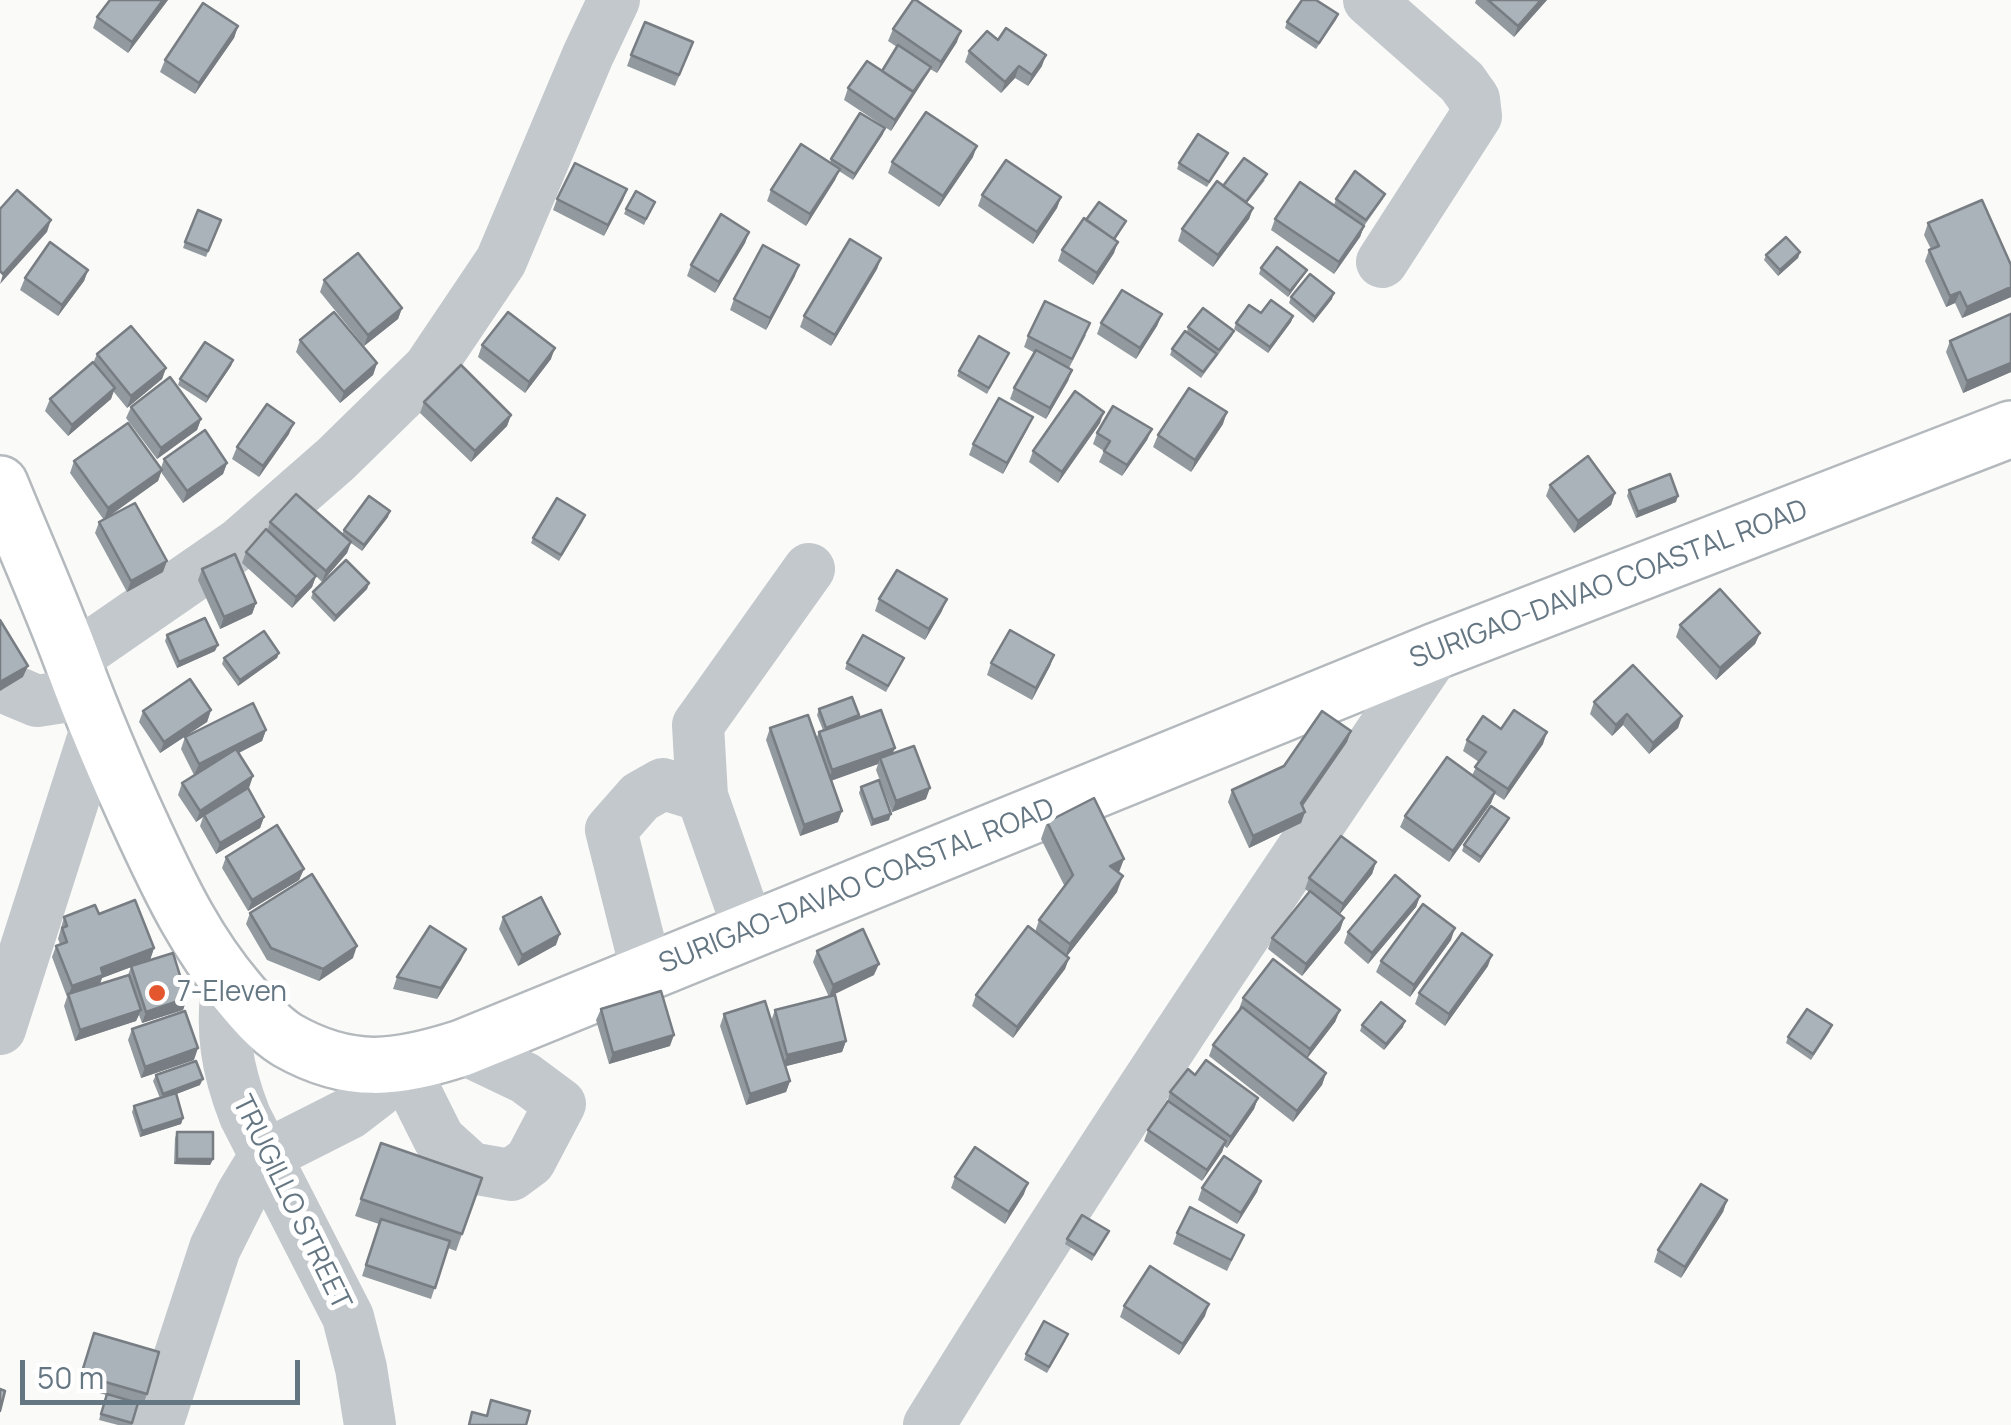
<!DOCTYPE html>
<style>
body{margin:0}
#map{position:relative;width:2011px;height:1425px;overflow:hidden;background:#fafaf8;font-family:Manrope,sans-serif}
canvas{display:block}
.scale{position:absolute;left:20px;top:1360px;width:280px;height:45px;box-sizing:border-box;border:5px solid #657683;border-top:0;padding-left:12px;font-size:30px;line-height:35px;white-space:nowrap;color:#657683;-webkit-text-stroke:8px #fff;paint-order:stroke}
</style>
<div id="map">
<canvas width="2011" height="1425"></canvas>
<div class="scale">50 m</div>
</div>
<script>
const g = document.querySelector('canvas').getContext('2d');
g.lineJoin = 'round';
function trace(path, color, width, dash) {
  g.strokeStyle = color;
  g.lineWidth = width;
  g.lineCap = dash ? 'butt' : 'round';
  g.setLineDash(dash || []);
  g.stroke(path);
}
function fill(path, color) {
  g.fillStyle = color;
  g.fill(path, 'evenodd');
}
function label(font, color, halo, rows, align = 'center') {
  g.font = font + ' Manrope,sans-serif';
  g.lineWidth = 10;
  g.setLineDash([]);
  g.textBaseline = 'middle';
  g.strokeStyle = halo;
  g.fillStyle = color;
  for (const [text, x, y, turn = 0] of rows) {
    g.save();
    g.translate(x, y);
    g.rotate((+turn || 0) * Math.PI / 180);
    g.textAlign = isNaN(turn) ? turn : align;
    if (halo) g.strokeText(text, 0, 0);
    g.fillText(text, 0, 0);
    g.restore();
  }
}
const minor = new Path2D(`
 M 1369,0 L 1462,82 L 1474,99 L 1476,116 L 1382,262
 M 71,660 L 239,544 L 336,459 L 429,368 L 501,261 L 588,55 L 614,0
 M 6,688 L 37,701 L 83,694
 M 749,930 L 702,796 L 698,725 L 809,569
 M 647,973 L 611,830 L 640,797 L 663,784 L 702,796
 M 228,981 C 220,1030 227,1070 245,1116 L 348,1317 L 361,1368 L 370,1425
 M 0,1029 L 96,729
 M 157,1425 L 215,1248 L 242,1194 L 265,1156 L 350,1113 L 376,1093 L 402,1065 L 439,1139 L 471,1168 L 511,1175 L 530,1161 L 560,1104 L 525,1078 L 462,1048
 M 929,1425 C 1091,1162 1263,906 1436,651`);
const highway = new Path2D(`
 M 0,484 C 24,543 50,601 72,660 C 94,720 119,778 146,836 C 172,892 197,944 238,992 C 252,1009 268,1028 287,1040 C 350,1076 397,1069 462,1048 L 1436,651 L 2011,429`);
const wall = new Path2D(`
 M 168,0 L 128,53 L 93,28 L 97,17 Z
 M 1476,0 L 1547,0 L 1514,37 L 1475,3 Z
 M 1338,14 L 1336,20 L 1316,49 L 1285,28 L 1287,22 Z
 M 238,26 L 234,38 L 195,94 L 160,72 L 165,60 Z
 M 893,29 L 957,42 L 937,73 L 930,69 L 891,131 L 844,100 L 848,88 L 882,71 L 897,47 L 888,41 Z
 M 998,40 L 1042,66 L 1028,86 L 1015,78 L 1001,93 L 965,62 L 969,51 Z
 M 689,53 L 675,86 L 627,66 L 631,55 Z
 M 883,134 L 853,180 L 839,171 L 835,180 L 806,226 L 767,201 L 771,190 L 830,163 L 831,159 Z
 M 1228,153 L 1207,187 L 1177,169 L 1179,163 Z
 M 973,157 L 939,207 L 888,173 L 892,162 Z
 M 1265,180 L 1247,203 L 1253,208 L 1249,219 L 1213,267 L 1178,241 L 1182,229 L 1223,186 Z
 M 627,189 L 604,236 L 553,210 L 557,199 Z
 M 982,195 L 1061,197 L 1057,208 L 1033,244 L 978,206 Z
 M 1336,199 L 1383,199 L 1364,226 L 1360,237 L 1334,274 L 1271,230 L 1275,219 L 1334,205 Z
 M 655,202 L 644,225 L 624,214 L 626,209 Z
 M 221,220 L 206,257 L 183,248 L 185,242 Z
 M 1086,220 L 1126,221 L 1115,240 L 1114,253 L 1093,285 L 1058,261 L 1062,250 Z
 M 1928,223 L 2011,265 L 2011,297 L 1962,318 L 1955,303 L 1946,307 L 1925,261 L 1929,250 L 1931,249 L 1924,235 Z
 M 749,232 L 745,243 L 715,293 L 687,276 L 691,265 Z
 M 1800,252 L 1798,258 L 1778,276 L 1764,260 L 1766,255 Z
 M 881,258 L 877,269 L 831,346 L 800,327 L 804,316 Z
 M 1261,268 L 1304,275 L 1288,297 L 1259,274 Z
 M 88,270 L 84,281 L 58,316 L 20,290 L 25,278 Z
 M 795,276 L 766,330 L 730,310 L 734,299 Z
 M 324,280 L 402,308 L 398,319 L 364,346 L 320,292 Z
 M 1291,297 L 1332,299 L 1313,323 L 1289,303 Z
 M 1261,313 L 1293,316 L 1291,322 L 1268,353 L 1234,329 L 1236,323 Z
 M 1162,314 L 1157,326 L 1136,359 L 1097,334 L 1101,323 Z
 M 2011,314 L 2011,372 L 1963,393 L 1946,352 L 1950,341 Z
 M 1188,327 L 1234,331 L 1232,336 L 1201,378 L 1170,355 L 1172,349 L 1187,332 Z
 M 1086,335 L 1069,368 L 1072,370 L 1068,381 L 1046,419 L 1010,399 L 1014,388 L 1035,353 L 1024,347 L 1028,336 Z
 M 300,340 L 377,363 L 373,375 L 340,403 L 296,352 Z
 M 482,345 L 551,359 L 525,393 L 478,357 Z
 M 1009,353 L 987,394 L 957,376 L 959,371 Z
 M 97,354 L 166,368 L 162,379 L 127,408 L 113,391 L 111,399 L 68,436 L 45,411 L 50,399 L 93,363 Z
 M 233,360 L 231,366 L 206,403 L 178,385 L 180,379 Z
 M 424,402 L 511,415 L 507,426 L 471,462 L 420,413 Z
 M 131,407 L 201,419 L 197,430 L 157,459 L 126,418 Z
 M 1100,423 L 1058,483 L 1029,462 L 1033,451 Z
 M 1223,424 L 1191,472 L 1153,447 L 1158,435 Z
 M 1028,428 L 1003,474 L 969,455 L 973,444 Z
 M 1152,429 L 1147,440 L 1122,476 L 1099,462 L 1104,451 L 1093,444 L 1097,433 Z
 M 289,434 L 259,477 L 232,459 L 237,447 Z
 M 164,459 L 227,463 L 223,474 L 183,503 L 161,472 L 158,481 L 104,519 L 163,572 L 127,592 L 95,533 L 99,522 L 104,520 L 70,473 L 74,461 L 161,468 Z
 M 1550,485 L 1615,493 L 1611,505 L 1574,533 L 1546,496 Z
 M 1629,490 L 1676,502 L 1636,518 L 1627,496 Z
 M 388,517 L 362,551 L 351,543 L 347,553 L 322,582 L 316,576 L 312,587 L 292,608 L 242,563 L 246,552 L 267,531 L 270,522 L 342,534 L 344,530 Z
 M 583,521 L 559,561 L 531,543 L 533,538 Z
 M 202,569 L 256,603 L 252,614 L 220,629 L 198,580 Z
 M 369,583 L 367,589 L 334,622 L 311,598 L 313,592 Z
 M 879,599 L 942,611 L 925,640 L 875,611 Z
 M 1680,625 L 1760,633 L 1755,644 L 1716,680 L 1676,637 Z
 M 167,635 L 215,651 L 177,668 L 165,641 Z
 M 279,653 L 277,658 L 238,686 L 222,664 L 224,658 Z
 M 1054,655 L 1050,666 L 1032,700 L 987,675 L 991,663 Z
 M 904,658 L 886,692 L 845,669 L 847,663 Z
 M 1594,702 L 1682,716 L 1678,728 L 1649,754 L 1623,725 L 1612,736 L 1590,714 Z
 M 819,709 L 859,715 L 858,718 L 895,748 L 892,754 L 926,799 L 892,812 L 876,770 L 878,764 L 831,780 L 838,822 L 800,836 L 766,740 L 770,728 L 816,739 L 819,732 L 823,730 L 817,715 Z
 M 211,710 L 207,722 L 160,753 L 139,722 L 143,711 Z
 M 1501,729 L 1543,744 L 1504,800 L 1495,794 L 1491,803 L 1449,862 L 1400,827 L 1405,816 L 1472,775 L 1479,762 L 1463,751 L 1467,740 Z
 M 266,730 L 262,741 L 239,753 L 253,776 L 248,788 L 264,817 L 260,828 L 216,854 L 200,826 L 203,817 L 196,822 L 178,795 L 182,783 L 194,775 L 181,749 L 185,737 Z
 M 1351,731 L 1347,742 L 1303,806 L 1305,812 L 1301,823 L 1249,848 L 1228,802 L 1232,790 L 1284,766 Z
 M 861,787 L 889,820 L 871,826 L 859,793 Z
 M 1047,822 L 1119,873 L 1117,892 L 1067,956 L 1069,958 L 1065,969 L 1013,1038 L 972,1006 L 976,995 L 1035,932 L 1039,920 L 1065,887 L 1041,839 Z
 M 1507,823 L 1479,863 L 1462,851 L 1464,845 Z
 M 226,857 L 304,869 L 299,880 L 248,911 L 222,868 Z
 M 1376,862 L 1372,874 L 1339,915 L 1344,918 L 1340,930 L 1302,976 L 1268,949 L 1272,938 L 1309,892 L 1305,889 L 1309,878 Z
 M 1420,896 L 1416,907 L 1368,964 L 1344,943 L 1348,932 Z
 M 250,913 L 353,958 L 319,981 L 267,960 L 246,924 Z
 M 99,914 L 154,948 L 150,960 L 187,998 L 183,1010 L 142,1023 L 139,1015 L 136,1021 L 75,1041 L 64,1006 L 67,997 L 52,957 L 56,946 L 60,944 L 58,939 L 64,917 ZM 131,967 L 128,975 L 100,984 L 102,978 Z
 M 503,917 L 556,945 L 518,966 L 499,929 Z
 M 1451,940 L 1410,997 L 1376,972 L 1381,961 Z
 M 466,949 L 461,960 L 437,999 L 393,989 L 397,977 Z
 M 817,951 L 874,975 L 829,996 L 846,1041 L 842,1052 L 785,1066 L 790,1081 L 786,1092 L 746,1105 L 720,1026 L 724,1014 L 771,1021 L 775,1010 L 829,997 L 813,962 Z
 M 1488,966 L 1445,1026 L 1415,1004 L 1419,993 Z
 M 1243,998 L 1340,1010 L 1335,1022 L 1307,1058 L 1326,1073 L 1322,1085 L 1293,1122 L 1209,1056 L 1213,1045 L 1240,1010 L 1239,1009 Z
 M 601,1009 L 670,1046 L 609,1064 L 596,1020 Z
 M 1362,1025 L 1403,1027 L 1384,1050 L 1360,1031 Z
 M 132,1029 L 194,1060 L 141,1078 L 128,1040 Z
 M 1830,1031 L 1811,1060 L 1786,1043 L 1788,1037 Z
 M 156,1075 L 200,1085 L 176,1094 L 183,1118 L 181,1124 L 140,1137 L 132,1112 L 134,1106 L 160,1098 L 153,1081 Z
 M 1195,1075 L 1258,1098 L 1254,1109 L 1227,1148 L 1224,1146 L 1222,1152 L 1202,1181 L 1144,1141 L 1148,1130 L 1167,1103 L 1170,1092 Z
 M 177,1132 L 213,1159 L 210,1165 L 174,1164 L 175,1138 Z
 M 381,1143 L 482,1178 L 456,1251 L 448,1248 L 431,1299 L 362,1276 L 379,1224 L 355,1216 Z
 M 955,1177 L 1024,1194 L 1005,1224 L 951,1188 Z
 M 1261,1181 L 1257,1192 L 1237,1224 L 1198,1200 L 1202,1188 Z
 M 1727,1200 L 1723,1212 L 1681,1278 L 1654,1262 L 1658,1250 Z
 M 1177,1233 L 1244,1235 L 1227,1271 L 1173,1244 Z
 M 1106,1236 L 1092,1261 L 1065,1244 L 1067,1239 Z
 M 1124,1306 L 1205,1316 L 1179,1355 L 1120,1317 Z
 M 94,1333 L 147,1394 L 143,1405 L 138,1404 L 132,1425 L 118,1425 L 99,1420 L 106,1395 L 77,1386 Z
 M 1066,1340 L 1047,1373 L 1024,1360 L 1026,1354 Z`);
const shadedWall = new Path2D(`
 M 163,0 L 168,0 L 128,53 L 132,42 Z
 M 1541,0 L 1547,0 L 1514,37 L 1518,26 Z
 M 238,26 L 234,38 L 195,94 L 199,83 Z
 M 961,31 L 957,42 L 937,73 L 941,62 Z
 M 1046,55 L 1042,66 L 1028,86 L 1032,75 Z
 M 1019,66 L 1015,78 L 1001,93 L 1005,82 Z
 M 931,67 L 929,72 L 891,131 L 895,120 Z
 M 885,128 L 883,134 L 853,180 L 855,174 Z
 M 977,146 L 973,157 L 939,207 L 943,196 Z
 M 840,169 L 835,180 L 806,226 L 810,214 Z
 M 627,189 L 623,200 L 604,236 L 608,225 Z
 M 1061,197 L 1057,208 L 1033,244 L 1037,232 Z
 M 1253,208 L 1249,219 L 1213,267 L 1218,255 Z
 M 51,220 L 47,232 L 0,284 L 3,274 Z
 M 1364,226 L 1360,237 L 1334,274 L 1339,262 Z
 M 749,232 L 745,243 L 715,293 L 719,282 Z
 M 1118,242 L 1114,253 L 1093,285 L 1097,273 Z
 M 1800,252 L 1798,258 L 1778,276 L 1780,270 Z
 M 881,258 L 877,269 L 831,346 L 835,335 Z
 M 799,265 L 795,276 L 766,330 L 770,318 Z
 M 88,270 L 84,281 L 58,316 L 62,305 Z
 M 1307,270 L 1304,275 L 1288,297 L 1290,291 Z
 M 2011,287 L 2011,297 L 1962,318 L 1967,307 Z
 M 1960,292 L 1955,303 L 1946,307 L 1950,296 Z
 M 1334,293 L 1332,299 L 1313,323 L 1315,317 Z
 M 402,308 L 398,319 L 364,346 L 368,335 Z
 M 1162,314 L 1157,326 L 1136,359 L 1140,348 Z
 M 1293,316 L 1291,322 L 1268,353 L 1270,347 Z
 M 555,348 L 551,359 L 525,393 L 529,382 Z
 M 233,360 L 231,366 L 206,403 L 208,397 Z
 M 377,363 L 373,375 L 340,403 L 344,392 Z
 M 2011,363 L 2011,372 L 1963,393 L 1967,381 Z
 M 166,368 L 162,379 L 127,408 L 131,396 Z
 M 1072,370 L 1068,381 L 1046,419 L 1050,408 Z
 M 115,388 L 111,399 L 68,436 L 72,425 Z
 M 1104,412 L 1100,423 L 1058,483 L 1062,472 Z
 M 1227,412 L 1223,424 L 1191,472 L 1195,460 Z
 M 511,415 L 507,426 L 471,462 L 475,451 Z
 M 1033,417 L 1028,428 L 1003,474 L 1007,463 Z
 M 201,419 L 197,430 L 157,459 L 161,448 Z
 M 294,423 L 289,434 L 259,477 L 263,466 Z
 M 1152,429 L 1147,440 L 1122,476 L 1127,465 Z
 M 227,463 L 223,474 L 183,503 L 187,491 Z
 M 162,470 L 158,481 L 104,520 L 108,508 Z
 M 1615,493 L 1611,505 L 1574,533 L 1578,521 Z
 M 1678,496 L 1676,502 L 1636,518 L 1638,512 Z
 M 390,511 L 388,517 L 362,551 L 364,545 Z
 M 351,542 L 347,553 L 322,582 L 326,571 Z
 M 167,561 L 163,572 L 127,592 L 131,581 Z
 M 316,576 L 312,587 L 292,608 L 296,597 Z
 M 369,583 L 367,589 L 334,622 L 336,616 Z
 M 947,599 L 942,611 L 925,640 L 929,629 Z
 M 256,603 L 252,614 L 220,629 L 224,617 Z
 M 1760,633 L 1755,644 L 1716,680 L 1720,668 Z
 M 218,645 L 215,651 L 177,668 L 179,662 Z
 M 279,653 L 277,658 L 238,686 L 240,680 Z
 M 1054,655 L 1050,666 L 1032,700 L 1036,688 Z
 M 28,666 L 23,677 L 0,691 L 0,682 Z
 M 211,710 L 207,722 L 160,753 L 164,742 Z
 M 1627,714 L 1623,725 L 1612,736 L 1616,725 Z
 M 1682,716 L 1678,728 L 1649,754 L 1653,743 Z
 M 266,730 L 262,741 L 194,775 L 199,764 Z
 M 1351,731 L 1347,742 L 1297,814 L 1301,803 Z
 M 1547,732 L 1543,744 L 1504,800 L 1508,789 Z
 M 895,748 L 890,759 L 880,758 L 878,764 L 828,782 L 832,770 Z
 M 253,776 L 249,788 L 205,816 L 204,815 L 203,817 L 196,822 L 200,811 Z
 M 930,788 L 926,799 L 892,812 L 896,801 Z
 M 1495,792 L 1491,803 L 1449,862 L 1453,851 Z
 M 842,811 L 838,822 L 800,836 L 804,825 Z
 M 1305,812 L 1301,823 L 1249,848 L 1253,836 Z
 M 891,814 L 889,820 L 871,826 L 873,820 Z
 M 264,817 L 260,828 L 216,854 L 220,843 Z
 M 1509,818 L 1507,823 L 1479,863 L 1481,857 Z
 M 1124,859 L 1118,875 L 1110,866 Z
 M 1376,862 L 1372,874 L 1339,915 L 1343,904 Z
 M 304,869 L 299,880 L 248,911 L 252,900 Z
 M 1123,876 L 1117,892 L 1064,960 L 1070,944 Z
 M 1420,896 L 1416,907 L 1368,964 L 1372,953 Z
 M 1344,918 L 1340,930 L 1302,976 L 1306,964 Z
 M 1455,928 L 1451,940 L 1410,997 L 1414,985 Z
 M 560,934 L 556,945 L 518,966 L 522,955 Z
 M 357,946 L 353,958 L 319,981 L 323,969 Z
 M 154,948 L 150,960 L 102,978 L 99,986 L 68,998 L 72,986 L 101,968 Z
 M 466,949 L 461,960 L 437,999 L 441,988 Z
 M 1492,955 L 1488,966 L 1445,1026 L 1449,1014 Z
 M 1069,958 L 1065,969 L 1013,1038 L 1017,1027 Z
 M 879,964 L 874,975 L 829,997 L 833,985 Z
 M 187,998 L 183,1010 L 142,1023 L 146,1012 Z
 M 141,1010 L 136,1021 L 75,1041 L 80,1030 Z
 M 1340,1010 L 1335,1022 L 1306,1060 L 1310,1049 Z
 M 1405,1021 L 1403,1027 L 1384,1050 L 1386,1044 Z
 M 674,1035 L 670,1046 L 609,1064 L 613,1053 Z
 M 846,1041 L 842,1052 L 783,1067 L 787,1055 Z
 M 198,1048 L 194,1060 L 141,1078 L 145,1067 Z
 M 1326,1073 L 1322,1085 L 1293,1122 L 1297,1111 Z
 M 203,1079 L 200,1085 L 161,1100 L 163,1094 Z
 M 790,1081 L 786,1092 L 746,1105 L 750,1094 Z
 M 1258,1098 L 1254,1109 L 1227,1148 L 1231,1137 Z
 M 183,1118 L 181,1124 L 140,1137 L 142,1131 Z
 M 1226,1141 L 1222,1152 L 1202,1181 L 1207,1170 Z
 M 177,1159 L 213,1159 L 210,1165 L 174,1164 Z
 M 1261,1181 L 1257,1192 L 1237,1224 L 1241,1213 Z
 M 1028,1183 L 1024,1194 L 1005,1224 L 1009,1212 Z
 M 1727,1200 L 1723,1212 L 1681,1278 L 1685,1267 Z
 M 1209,1304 L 1205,1316 L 1179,1355 L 1183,1344 Z`);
const building = new Path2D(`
 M 110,0 L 163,0 L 132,42 L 97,17 Z
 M 913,0 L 916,0 L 961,31 L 941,62 L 893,29 Z
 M 1302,0 L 1316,0 L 1338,14 L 1319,43 L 1287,22 Z
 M 1488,0 L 1541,0 L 1518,26 Z
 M 203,3 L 238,26 L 199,83 L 165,60 Z
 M 645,22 L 693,42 L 679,75 L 631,55 Z
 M 1006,28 L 1046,55 L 1032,75 L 1019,66 L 1005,82 L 969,51 L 987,31 L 998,40 Z
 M 898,45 L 931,67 L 913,92 L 882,71 Z
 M 867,61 L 914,92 L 895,120 L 848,88 Z
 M 926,112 L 977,146 L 943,196 L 892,162 Z
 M 860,113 L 885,128 L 855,174 L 831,159 Z
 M 1198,134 L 1228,153 L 1209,182 L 1179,163 Z
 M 801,144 L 840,169 L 810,214 L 771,190 Z
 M 1244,158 L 1267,174 L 1246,202 L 1223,186 Z
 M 1006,160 L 1061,197 L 1037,232 L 982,195 Z
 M 575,163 L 627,189 L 608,225 L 557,199 Z
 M 1355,171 L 1385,194 L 1366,220 L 1336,199 Z
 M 1217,181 L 1253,208 L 1218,255 L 1182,229 Z
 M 1300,182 L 1364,226 L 1339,262 L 1275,219 Z
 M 17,190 L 51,220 L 3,274 L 0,271 L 0,209 Z
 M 636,191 L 655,202 L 646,219 L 626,209 Z
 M 1982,200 L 2011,265 L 2011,287 L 1967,307 L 1960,292 L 1950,296 L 1929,250 L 1939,246 L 1928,223 Z
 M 1099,202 L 1126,221 L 1114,239 L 1086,220 Z
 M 198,210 L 221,220 L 208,251 L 185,242 Z
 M 721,214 L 749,232 L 719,282 L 691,265 Z
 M 1084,218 L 1118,242 L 1097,273 L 1062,250 Z
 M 1786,237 L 1800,252 L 1780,270 L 1766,255 Z
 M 850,239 L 881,258 L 835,335 L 804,316 Z
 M 50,242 L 88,270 L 62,305 L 25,278 Z
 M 763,245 L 799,265 L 770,318 L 734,299 Z
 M 1277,247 L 1307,270 L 1290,291 L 1261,268 Z
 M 358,253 L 402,308 L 368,335 L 324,280 Z
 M 1310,274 L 1334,293 L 1315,317 L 1291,297 Z
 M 1122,290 L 1162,314 L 1140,348 L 1101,323 Z
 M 1271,300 L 1293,316 L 1270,347 L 1236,323 L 1249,305 L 1261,313 Z
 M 1045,301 L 1090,323 L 1072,359 L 1028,336 Z
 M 1203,308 L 1234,331 L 1219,350 L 1188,327 Z
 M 334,312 L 377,363 L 344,392 L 300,340 Z
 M 508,312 L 555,348 L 529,382 L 482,345 Z
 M 2011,314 L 2011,363 L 1967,381 L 1950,341 Z
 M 131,326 L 166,368 L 131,396 L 97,354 Z
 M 1185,331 L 1217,354 L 1203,372 L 1172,349 Z
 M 979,336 L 1009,353 L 989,388 L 959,371 Z
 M 205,342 L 233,360 L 208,397 L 180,379 Z
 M 1036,350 L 1072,370 L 1050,408 L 1014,388 Z
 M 93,362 L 115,388 L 72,425 L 50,399 Z
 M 461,365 L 511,415 L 475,451 L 424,402 Z
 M 170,377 L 201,419 L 161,448 L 131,407 Z
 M 1189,388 L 1227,412 L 1195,460 L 1158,435 Z
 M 1075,391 L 1104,412 L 1062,472 L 1033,451 Z
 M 999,398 L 1033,417 L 1007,463 L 973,444 Z
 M 267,404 L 294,423 L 263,466 L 237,447 Z
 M 1113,406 L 1152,429 L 1127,465 L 1104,451 L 1110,441 L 1097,433 Z
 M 128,423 L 162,470 L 108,508 L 74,461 Z
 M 205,430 L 227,463 L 187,491 L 164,459 Z
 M 1588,456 L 1615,493 L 1578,521 L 1550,485 Z
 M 1670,474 L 1678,496 L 1638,512 L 1629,490 Z
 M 296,494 L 351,542 L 326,571 L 270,522 Z
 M 369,496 L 390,511 L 364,545 L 344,530 Z
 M 557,498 L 585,515 L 561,555 L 533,538 Z
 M 135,503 L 167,561 L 131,581 L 99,522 Z
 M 266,529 L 316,576 L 296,597 L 246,552 Z
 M 235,554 L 256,603 L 224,617 L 202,569 Z
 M 346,560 L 369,583 L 336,616 L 313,592 Z
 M 897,570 L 947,599 L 929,629 L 879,599 Z
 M 1720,589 L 1760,633 L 1720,668 L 1680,625 Z
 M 205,618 L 218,645 L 179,662 L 167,635 Z
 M 0,620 L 28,666 L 0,682 Z
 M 1010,630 L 1054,655 L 1036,688 L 991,663 Z
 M 264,631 L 279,653 L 240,680 L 224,658 Z
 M 863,635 L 904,658 L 888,686 L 847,663 Z
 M 1633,665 L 1682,716 L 1653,743 L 1627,714 L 1616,725 L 1594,702 Z
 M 190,679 L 211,710 L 164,742 L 143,711 Z
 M 852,697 L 859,715 L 826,728 L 819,709 Z
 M 253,703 L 266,730 L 199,764 L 185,737 Z
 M 881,710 L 895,748 L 832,770 L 819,732 Z
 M 1514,710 L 1547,732 L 1508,789 L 1475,767 L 1486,752 L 1467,740 L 1483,716 L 1501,729 Z
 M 1322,711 L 1351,731 L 1301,803 L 1305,812 L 1253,836 L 1232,790 L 1284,766 Z
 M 808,715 L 842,811 L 804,825 L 770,728 Z
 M 914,746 L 930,788 L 896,801 L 880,758 Z
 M 236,749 L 253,776 L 200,811 L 182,783 Z
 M 1447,757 L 1495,792 L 1453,851 L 1405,816 Z
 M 879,780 L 891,814 L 873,820 L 861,787 Z
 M 248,788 L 264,817 L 220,843 L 204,815 Z
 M 1094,798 L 1124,859 L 1110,866 L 1123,876 L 1070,944 L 1039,920 L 1073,875 L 1047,822 Z
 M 1491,806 L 1509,818 L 1481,857 L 1464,845 Z
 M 277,825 L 304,869 L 252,900 L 226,857 Z
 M 1341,836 L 1376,862 L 1343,904 L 1309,878 Z
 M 312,874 L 357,946 L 323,969 L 271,948 L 250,913 Z
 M 1395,875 L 1420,896 L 1372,953 L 1348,932 Z
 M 1310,891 L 1344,918 L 1306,964 L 1272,938 Z
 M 541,897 L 560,934 L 522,955 L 503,917 Z
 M 135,900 L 154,948 L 101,968 L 103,975 L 72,986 L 56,946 L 67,942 L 62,928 L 67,926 L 64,917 L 95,905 L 99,914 Z
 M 1423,904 L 1455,928 L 1414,985 L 1381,961 Z
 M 430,926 L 466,949 L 441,988 L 397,977 Z
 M 1028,926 L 1069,958 L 1017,1027 L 976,995 Z
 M 863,929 L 879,964 L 833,985 L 817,951 Z
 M 1462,933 L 1492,955 L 1449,1014 L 1419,993 Z
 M 173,953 L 187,998 L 146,1012 L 131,966 Z
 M 1273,959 L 1340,1010 L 1310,1049 L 1243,998 Z
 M 129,975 L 141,1010 L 80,1030 L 68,994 Z
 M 661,991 L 674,1035 L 613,1053 L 601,1009 Z
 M 835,995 L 846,1041 L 787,1055 L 775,1010 Z
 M 765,1001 L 790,1081 L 750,1094 L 724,1014 Z
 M 1381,1002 L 1405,1021 L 1386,1044 L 1362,1025 Z
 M 1242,1007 L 1326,1073 L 1297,1111 L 1213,1045 Z
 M 1807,1009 L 1832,1025 L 1813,1054 L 1788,1037 Z
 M 185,1011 L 198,1048 L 145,1067 L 132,1029 Z
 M 1206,1060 L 1258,1098 L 1231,1137 L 1170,1092 L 1188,1069 L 1195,1075 Z
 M 196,1061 L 203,1079 L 163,1094 L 156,1075 Z
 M 176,1093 L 183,1118 L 142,1131 L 134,1106 Z
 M 1168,1101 L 1226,1141 L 1207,1170 L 1148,1130 Z
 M 177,1132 L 213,1132 L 213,1159 L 177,1159 Z
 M 381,1143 L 482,1178 L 462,1234 L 361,1199 Z
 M 975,1147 L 1028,1183 L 1009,1212 L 955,1177 Z
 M 1224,1156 L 1261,1181 L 1241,1213 L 1202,1188 Z
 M 1701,1184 L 1727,1200 L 1685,1267 L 1658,1250 Z
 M 1190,1207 L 1244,1235 L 1231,1260 L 1177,1233 Z
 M 1082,1215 L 1109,1231 L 1094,1255 L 1067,1239 Z
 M 381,1219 L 450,1241 L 435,1288 L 366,1265 Z
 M 1150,1266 L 1209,1304 L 1183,1344 L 1124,1306 Z
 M 1044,1321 L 1068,1334 L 1049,1367 L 1026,1354 Z
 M 94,1333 L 159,1352 L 147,1394 L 81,1375 Z
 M 0,1389 L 5,1391 L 0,1411 Z
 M 107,1394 L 138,1403 L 132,1423 L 101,1414 Z
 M 491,1400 L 530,1411 L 526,1425 L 469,1425 L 472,1412 L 487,1416 Z`);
const markers = [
 [157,993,10,"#e4572e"]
];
const streetNames = [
 ["SURIGAO-DAVAO COASTAL ROAD",1609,585,-21],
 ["SURIGAO-DAVAO COASTAL ROAD",857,887,-22],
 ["TRUGILLO STREET",291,1203,64]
];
const poiNames = [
 ["7-Eleven",177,993]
];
trace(highway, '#b4b9bd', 60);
trace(minor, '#c3c8cc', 52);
trace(highway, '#fff', 55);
fill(wall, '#929a9f');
fill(shadedWall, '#777d82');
fill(building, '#aab3b9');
trace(building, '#777d82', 2.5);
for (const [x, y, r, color] of markers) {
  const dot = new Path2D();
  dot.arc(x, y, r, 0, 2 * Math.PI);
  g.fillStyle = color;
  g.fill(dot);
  trace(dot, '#fff', 4);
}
label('28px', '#657683', '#fff', streetNames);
label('28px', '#657683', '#fff', poiNames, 'left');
</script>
